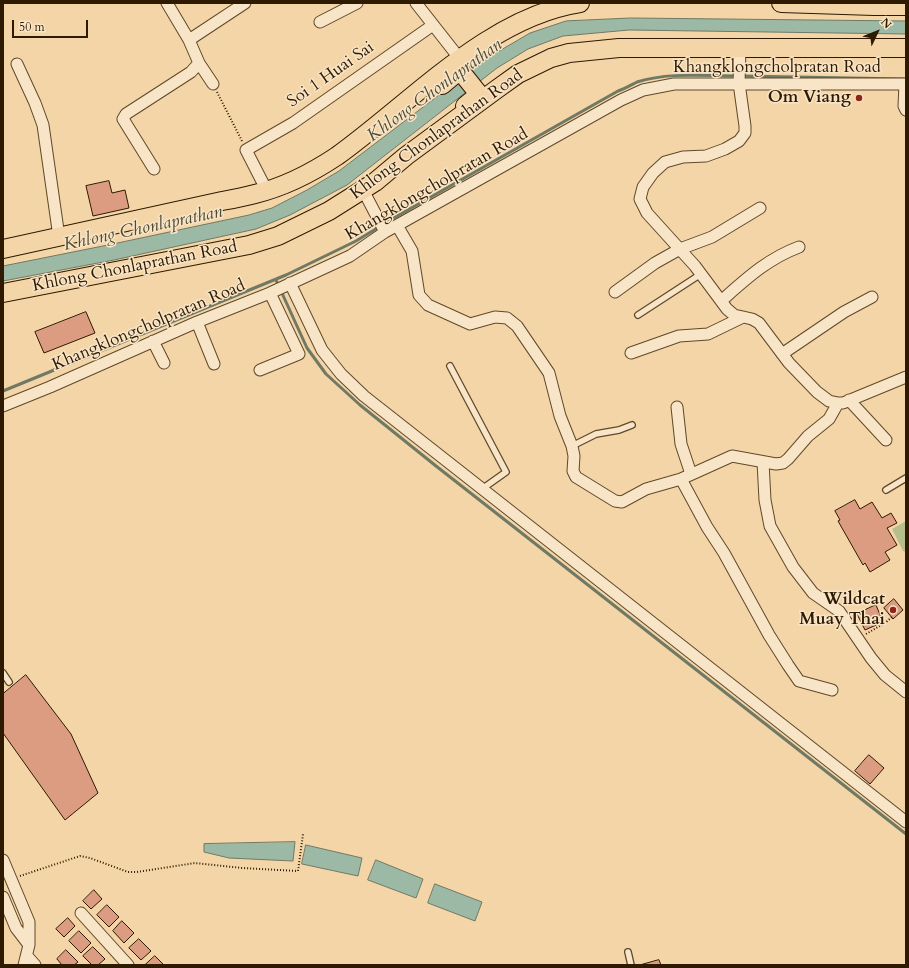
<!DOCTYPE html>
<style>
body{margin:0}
#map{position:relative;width:909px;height:968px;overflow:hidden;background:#f4d5a7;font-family:Cardo,serif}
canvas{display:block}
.frame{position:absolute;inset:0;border:4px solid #2d1a01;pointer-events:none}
.north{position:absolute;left:857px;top:12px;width:40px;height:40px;-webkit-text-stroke:3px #f8e4c6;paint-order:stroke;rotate:47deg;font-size:11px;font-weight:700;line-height:16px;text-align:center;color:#2d1a01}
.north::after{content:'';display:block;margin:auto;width:14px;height:18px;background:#2d1a01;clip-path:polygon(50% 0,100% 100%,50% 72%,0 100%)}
.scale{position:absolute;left:12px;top:20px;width:76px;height:18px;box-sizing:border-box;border:2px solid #2d1a01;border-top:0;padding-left:5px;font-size:12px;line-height:14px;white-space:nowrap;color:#2d1a01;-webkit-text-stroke:3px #f8e4c6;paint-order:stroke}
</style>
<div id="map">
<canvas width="909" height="968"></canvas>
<div class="frame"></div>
<div class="north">N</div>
<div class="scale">50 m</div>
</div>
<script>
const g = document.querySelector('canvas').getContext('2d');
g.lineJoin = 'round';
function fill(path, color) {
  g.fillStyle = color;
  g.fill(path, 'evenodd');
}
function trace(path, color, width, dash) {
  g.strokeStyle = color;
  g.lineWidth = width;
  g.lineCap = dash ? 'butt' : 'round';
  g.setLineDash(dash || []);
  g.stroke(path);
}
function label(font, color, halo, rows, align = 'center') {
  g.font = font + ' Cardo,serif';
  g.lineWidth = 3;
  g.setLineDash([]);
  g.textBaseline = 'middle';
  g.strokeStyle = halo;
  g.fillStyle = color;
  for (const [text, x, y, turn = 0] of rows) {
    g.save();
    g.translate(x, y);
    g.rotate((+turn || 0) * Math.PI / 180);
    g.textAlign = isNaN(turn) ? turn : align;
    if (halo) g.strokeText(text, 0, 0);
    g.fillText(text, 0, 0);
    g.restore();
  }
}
const green = new Path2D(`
 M 906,521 L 906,552 L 903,551 L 892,529 Z`);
const water = new Path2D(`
 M 631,18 L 906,21 L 906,34 L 629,30 L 563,36 L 528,49 L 497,68 L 347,185 L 290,215 L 256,229 L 114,260 L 3,281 L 3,266 L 113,244 L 249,215 L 272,208 L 307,190 L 339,171 L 489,57 L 530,33 L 566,21 Z
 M 295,842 L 293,861 L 229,858 L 204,852 L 204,844 Z
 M 306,845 L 362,858 L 358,876 L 302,864 Z
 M 376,860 L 423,879 L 416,898 L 368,880 Z
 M 435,884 L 482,902 L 475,921 L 428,903 Z`);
const stream = new Path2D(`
 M 742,76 L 904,79
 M 383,224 L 618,91 C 624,89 631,85 637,82 C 669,72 703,76 736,76
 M 276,280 L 307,348 L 326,374 L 360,405 L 436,466 L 906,834
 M 3,391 L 286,275 L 356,241 L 379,227`);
const building = new Path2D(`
 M 109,181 L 112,193 L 125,190 L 129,208 L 93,216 L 86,186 Z
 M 86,312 L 95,333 L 44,353 L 35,332 Z
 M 855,500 L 860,509 L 872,502 L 882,518 L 891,513 L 897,523 L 887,528 L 897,545 L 885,552 L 890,560 L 870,572 L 865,563 L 863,565 L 838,521 L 840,520 L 835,511 Z
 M 894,599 L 903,610 L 893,619 L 884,608 Z
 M 876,605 L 883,622 L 865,630 L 857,614 Z
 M 26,675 L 71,734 L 98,793 L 65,820 L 3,733 L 3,694 Z
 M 869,755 L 884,768 L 870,784 L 855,771 Z
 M 94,890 L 102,899 L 91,909 L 83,901 Z
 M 107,905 L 119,917 L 109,927 L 97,915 Z
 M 68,918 L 75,926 L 64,937 L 56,929 Z
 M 122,921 L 134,933 L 124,943 L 113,931 Z
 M 79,931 L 91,943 L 81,953 L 69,941 Z
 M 139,939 L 151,951 L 141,960 L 129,948 Z
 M 93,947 L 105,959 L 98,965 L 92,965 L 83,956 Z
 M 66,950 L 78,962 L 74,965 L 62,965 L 57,959 Z
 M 155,956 L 164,965 L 145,965 Z
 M 659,960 L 661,965 L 640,965 Z`);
const path = new Path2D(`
 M 217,92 L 242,141
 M 866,634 L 885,623 L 892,617
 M 20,876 L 80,856 L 90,858 L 128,872 L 137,872 L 195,863 L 242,868 L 298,871 L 303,834`);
const service = new Path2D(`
 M 638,315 L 701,274
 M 450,366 L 506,472 L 482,489
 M 572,446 L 596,434 L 619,430 L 632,425
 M 886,490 L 906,478
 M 3,673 L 9,682
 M 628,952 L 631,965`);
const minor = new Path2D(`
 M 167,3 L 189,40
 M 416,3 L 460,59
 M 320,22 L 357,3
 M 740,49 L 739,83 L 745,126 L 745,133 L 739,141 L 725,149 L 706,156 L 683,157 L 665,162 L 653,173 L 643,187 L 640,199 L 647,213 L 695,266 L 727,309 L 734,315 L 752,319 L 759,323 L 789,363 L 817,392 L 829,401 L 838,403 L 843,403 L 906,377
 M 199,63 L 213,84
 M 17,64 L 35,103 L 43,125 L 59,237
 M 905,84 L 904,106 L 906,110
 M 154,169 L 123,119 L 126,114 L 191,72 L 199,63 L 189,40 L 245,3
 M 363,190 L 385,232
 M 267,191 L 246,150 L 293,123 L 433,25
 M 398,227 L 412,251 L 419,295 L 428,305 L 470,324 L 495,317 L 507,318 L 517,326 L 549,373 L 560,416 L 572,446 L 574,456 L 573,471 L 576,477 L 615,501 L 622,502 L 646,489 L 681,479 L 732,456 L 776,464 L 783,463 L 788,459 L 808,436 L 829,419 L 838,403
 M 290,283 L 322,350 L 341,374 L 364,396 L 906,822
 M 615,292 L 655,263 L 680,249 L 712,237 L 760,208
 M 721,301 C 746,279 767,259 799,247
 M 197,322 L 214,364
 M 153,341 L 164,363
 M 631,353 L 679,336 L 708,334 L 743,317
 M 782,354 L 844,312 L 872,297
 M 260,370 L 299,354 L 270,293
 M 849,400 L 886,440
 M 3,406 L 50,387 L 197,322 L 270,293 L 350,256 L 385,232 L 621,100 L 643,90 L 674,84 L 906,84
 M 677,407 L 681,444 L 691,474
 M 763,462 L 765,500 L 770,526 L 793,567 L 813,593 L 839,611 L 871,658 L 885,675 L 906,692
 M 681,479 L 707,527 L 724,553 L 769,635 L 788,665 L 799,681 L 832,690
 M 3,860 L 29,922 L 29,945 L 24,965
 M 3,897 L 16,928 L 29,945
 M 81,913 L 128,965
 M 27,956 L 35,965`);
const primary = new Path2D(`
 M 781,3 L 874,6 L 906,6
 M 442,85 L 454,75 L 462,73 L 478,93 L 476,97 L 465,106
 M 3,249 L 222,201 C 233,199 244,197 255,194 C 284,187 313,172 337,156 C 411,103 488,17 580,3
 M 3,293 L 249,245 L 278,236 L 329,211 L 375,182 L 406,156 L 497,89 L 518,74 L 551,58 L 569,53 L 619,48 L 906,48`);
const markers = [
 [859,98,4,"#8f2418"],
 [893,610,4,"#8f2418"]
];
const streetNames = [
 ["Khangklongcholpratan Road",777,68],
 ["Soi 1 Huai Sai",331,75,-35],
 ["Khlong Chonlaprathan Road",437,135,-36],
 ["Khangklongcholpratan Road",437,185,-30],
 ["Khlong Chonlaprathan Road",135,267,-11],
 ["Khangklongcholpratan Road",149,326,-23]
];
const poiNames = [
 ["Om Viang",851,98],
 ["Wildcat",885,600],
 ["Muay Thai",885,620]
];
const waterNames = [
 ["Khlong Chonlaprathan",435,91,-36],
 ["Khlong Chonlaprathan",143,229,-12]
];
fill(green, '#b5be8c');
fill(water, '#9cb9a6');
trace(water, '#707964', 1);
trace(stream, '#707964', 3);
fill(building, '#db9c81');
trace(building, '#2d1a01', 1);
trace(service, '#5f492a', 8);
trace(minor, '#5f492a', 13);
trace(primary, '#2d1a01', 20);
trace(path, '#2d1a01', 2, [1, 2]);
trace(service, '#f8e4c6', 5.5);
trace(minor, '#f8e4c6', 11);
trace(primary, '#f4d5a7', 18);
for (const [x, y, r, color] of markers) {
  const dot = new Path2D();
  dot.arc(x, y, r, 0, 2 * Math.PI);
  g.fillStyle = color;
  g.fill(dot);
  trace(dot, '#f8e4c6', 1.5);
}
label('17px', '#2d1a01', '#f8e4c6', streetNames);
label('bold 17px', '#2d1a01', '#f8e4c6', poiNames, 'right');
label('italic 18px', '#4e4a33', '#f8e4c6', waterNames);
</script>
